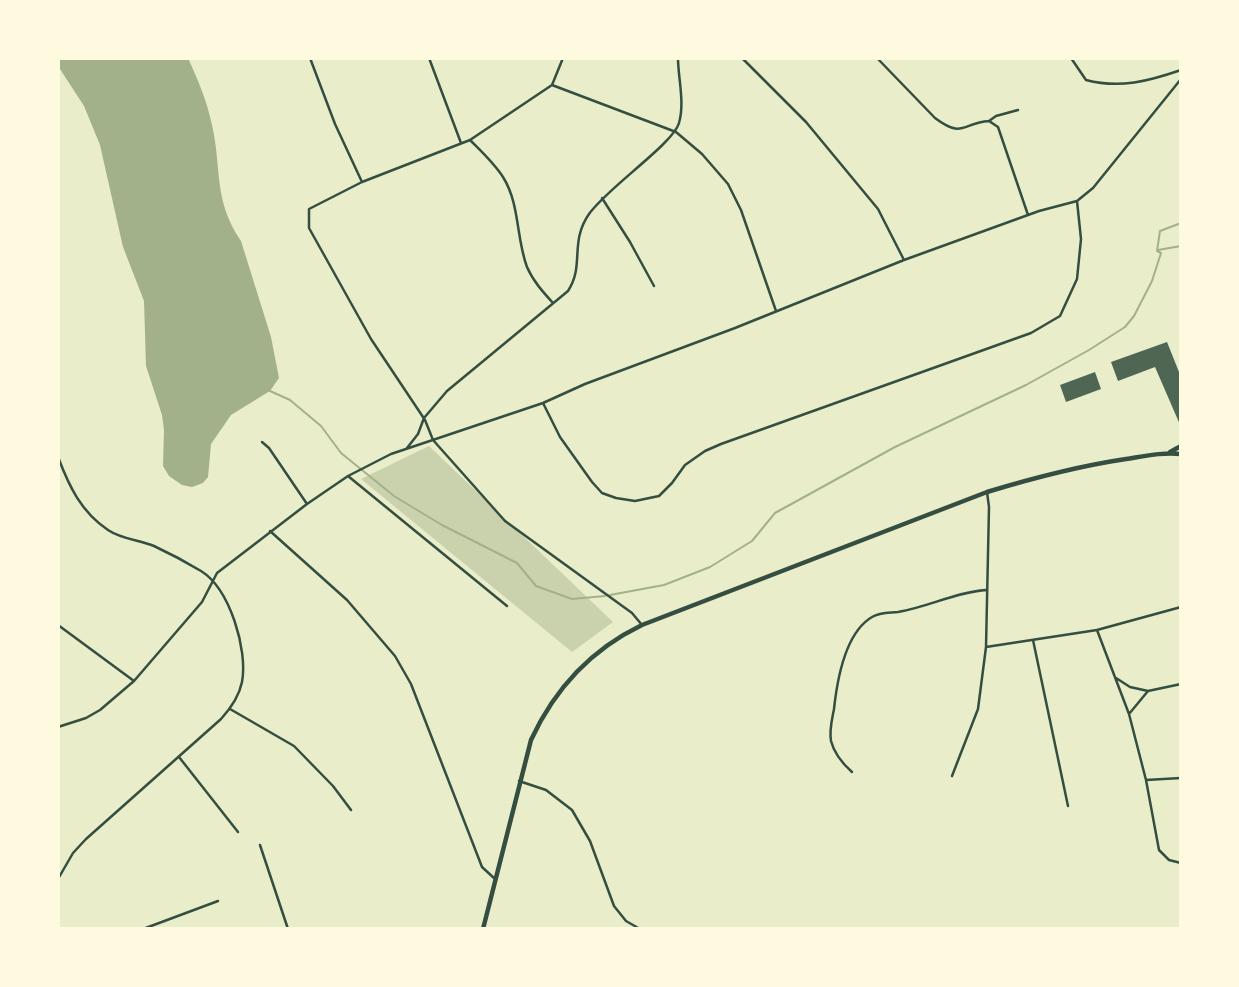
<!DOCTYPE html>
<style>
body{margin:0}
#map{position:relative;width:1239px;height:987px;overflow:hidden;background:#e9edc9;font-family:Quicksand,sans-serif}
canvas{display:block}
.frame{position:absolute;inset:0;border:60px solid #fefae0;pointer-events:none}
</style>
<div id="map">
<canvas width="1239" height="987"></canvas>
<div class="frame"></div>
</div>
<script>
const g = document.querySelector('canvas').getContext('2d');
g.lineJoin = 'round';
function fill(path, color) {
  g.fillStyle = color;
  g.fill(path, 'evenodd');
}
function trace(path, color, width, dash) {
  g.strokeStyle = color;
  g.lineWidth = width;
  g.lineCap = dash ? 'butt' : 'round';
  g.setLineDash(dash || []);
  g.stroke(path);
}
const green = new Path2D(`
 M 429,446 L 613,622 L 572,652 L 361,479 Z`);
const water = new Path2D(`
 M 58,58 L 188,58 C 198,80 207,101 212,125 C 222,169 213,200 241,241 L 271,337 L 279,378 L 270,391 L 231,415 L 211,444 L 208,477 L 203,483 L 192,487 L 182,485 L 169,476 L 163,466 L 164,430 L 162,415 L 146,366 L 144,301 L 123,247 L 100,145 L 84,106 L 58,66 Z`);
const stream = new Path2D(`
 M 1158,250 L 1181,246
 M 270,391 L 290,400 L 321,426 L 341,453 L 394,496 L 442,525 L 517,563 L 536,586 L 572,599 L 605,596
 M 610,595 L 664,585 L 710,567 L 752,541 L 775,513 L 895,447 L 1026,385 L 1089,350 L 1125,327 L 1134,316 L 1152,281 L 1161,253 L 1157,251 L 1160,231 L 1181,223`);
const building = new Path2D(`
 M 1167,342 L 1181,377 L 1181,427 L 1155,367 L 1118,381 L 1111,362 Z
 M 1095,372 L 1101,389 L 1066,402 L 1060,385 Z`);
const minor = new Path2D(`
 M 310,58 L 335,124 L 362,182
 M 429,58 L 461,143
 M 742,58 L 806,122 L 878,209 L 904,260
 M 877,58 L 935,118 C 963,139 962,123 989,121 L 998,127 L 1028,215
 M 1071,58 L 1086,80 C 1120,89 1149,81 1181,70
 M 552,85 L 563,58
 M 989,121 L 996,116 L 1018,110
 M 470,140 C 482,152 494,163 503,177 C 520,204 516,238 527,267 C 533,281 543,292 553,303
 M 602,198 L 630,242 L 654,286
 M 543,403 L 560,437 L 592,482 L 602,493 L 616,498 L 635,501 L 659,496 L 672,483 L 685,465 L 705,451 L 721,444 L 1031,333 L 1060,316 L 1077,279 L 1081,239 L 1077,201
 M 262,442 L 269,448 L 307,504
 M 407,448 L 418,434 L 424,418 L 447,391 L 568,291 C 585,265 569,243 589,214 C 607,188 673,144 679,123 C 685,102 678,78 678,58
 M 58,457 C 69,486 81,512 108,530 C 121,539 139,540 154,546 C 169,553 186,562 201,571 C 230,589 248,650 242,682 C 239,697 231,708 221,719 L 86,839 L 73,853 L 58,879
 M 348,476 L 507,606
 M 270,531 L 347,600 L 395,656 L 411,684 L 482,867 L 495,879
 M 58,625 L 134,681
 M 642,625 L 632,613 L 505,521 L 433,440 L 425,420 L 371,339 L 309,228 L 309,209 L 362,182 L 470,140 L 552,85 L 676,132 L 702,154 L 728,184 L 741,210 L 776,311
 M 1097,630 L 1181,607
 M 1033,640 L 1068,806
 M 986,647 L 1097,630 L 1129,714 L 1146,780 L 1159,850 L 1169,860 L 1181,863
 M 1116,678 L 1130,687 L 1148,691
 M 230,709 L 294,746 L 333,786 L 351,810
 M 1129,714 L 1148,691 L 1181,684
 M 58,727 L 86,718 L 100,710 L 134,681 L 202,602 L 217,573 L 307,504 L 348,476 L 391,454 L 543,403 L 585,384 L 735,328 L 904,260 L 1039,211 L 1077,201 L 1093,188 L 1181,79
 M 179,757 L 238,832
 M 852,772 C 843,764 834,753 831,741 C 829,730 832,720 834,709 C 837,681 845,633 872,617 C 880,612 889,613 898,612 C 928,607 956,592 986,590
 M 952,776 L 978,709 L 986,647 L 989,507 L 987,492
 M 1146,780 L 1181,778
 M 519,781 L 546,790 L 572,810 L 590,841 L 614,906 L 626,921 L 640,929
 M 260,845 L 288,929
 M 143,929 L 218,901`);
const primary = new Path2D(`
 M 1170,452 L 1181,446
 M 483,929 L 531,740 C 555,688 590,650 642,625 L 987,492 C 1033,478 1079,466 1126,459 C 1145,456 1163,452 1181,454`);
fill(green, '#cad2ad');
fill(water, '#a3b18a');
trace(stream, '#a3b18a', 2);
fill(building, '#4f6655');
trace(minor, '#344e41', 2.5);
trace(primary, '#344e41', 4.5);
</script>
